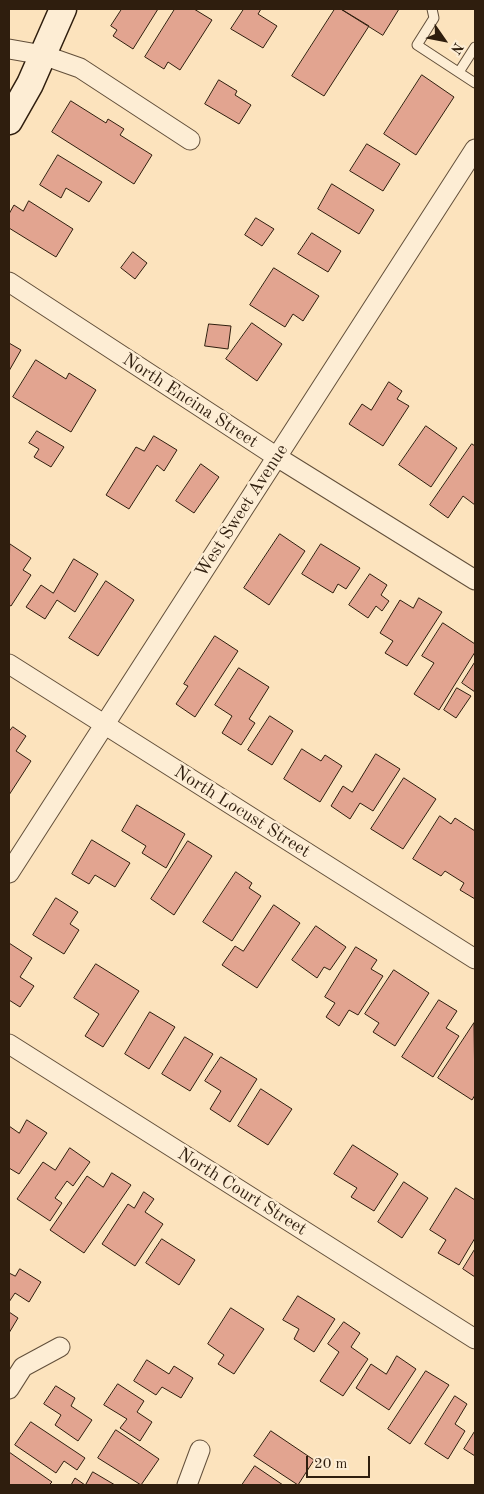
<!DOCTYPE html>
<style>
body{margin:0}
#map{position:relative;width:484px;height:1494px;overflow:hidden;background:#fce3bd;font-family:"Old Standard TT",serif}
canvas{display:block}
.frame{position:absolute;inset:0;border:10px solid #2f1e0e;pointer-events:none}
.north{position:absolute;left:419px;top:15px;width:50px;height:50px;-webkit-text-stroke:4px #fdedd4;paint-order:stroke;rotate:123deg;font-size:14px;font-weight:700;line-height:20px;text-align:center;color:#2f1e0e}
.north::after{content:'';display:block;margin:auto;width:18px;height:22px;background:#2f1e0e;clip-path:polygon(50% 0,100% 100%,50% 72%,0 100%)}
.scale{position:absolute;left:306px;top:1456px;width:64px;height:22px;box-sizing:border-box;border:2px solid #2f1e0e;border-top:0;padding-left:6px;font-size:15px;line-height:18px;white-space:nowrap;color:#2f1e0e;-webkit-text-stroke:4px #fdedd4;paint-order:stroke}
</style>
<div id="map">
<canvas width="484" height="1494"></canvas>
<div class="frame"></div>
<div class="north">N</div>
<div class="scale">20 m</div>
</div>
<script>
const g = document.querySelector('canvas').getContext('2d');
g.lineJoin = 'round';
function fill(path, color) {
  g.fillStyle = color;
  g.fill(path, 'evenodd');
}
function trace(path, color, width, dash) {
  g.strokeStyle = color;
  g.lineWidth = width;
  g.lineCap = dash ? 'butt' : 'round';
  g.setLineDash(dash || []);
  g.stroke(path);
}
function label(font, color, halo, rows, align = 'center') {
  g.font = font + ' "Old Standard TT",serif';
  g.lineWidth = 5;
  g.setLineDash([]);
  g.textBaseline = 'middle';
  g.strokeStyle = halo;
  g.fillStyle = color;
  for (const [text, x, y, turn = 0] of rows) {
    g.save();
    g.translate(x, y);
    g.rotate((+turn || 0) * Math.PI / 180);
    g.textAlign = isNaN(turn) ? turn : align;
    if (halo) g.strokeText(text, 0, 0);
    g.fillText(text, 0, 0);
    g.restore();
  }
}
const building = new Path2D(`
 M 122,9 L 158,9 L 133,49 L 113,36 L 117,30 L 111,26 Z
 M 175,9 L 194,9 L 212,20 L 180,70 L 168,62 L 164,69 L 145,57 Z
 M 244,9 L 261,9 L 258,14 L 277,26 L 263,48 L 231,29 Z
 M 335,9 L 341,9 L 369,26 L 324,96 L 292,76 Z
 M 341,9 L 399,9 L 383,35 Z
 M 422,75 L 454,97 L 416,155 L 384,134 Z
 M 219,80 L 237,91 L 235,95 L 251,105 L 239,124 L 205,104 Z
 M 71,101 L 106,123 L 108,119 L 124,129 L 120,135 L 152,155 L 134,184 L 52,132 Z
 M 367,144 L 400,164 L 383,191 L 350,171 Z
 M 58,155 L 102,182 L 89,202 L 66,188 L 61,198 L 40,185 Z
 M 332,184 L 374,210 L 359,234 L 318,209 Z
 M 29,201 L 73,229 L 56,257 L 9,228 L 9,214 L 14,205 L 23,211 Z
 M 256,218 L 274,229 L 262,246 L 245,235 Z
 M 312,233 L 341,251 L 328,272 L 298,254 Z
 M 133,252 L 147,263 L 135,279 L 121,268 Z
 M 274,268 L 319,296 L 303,321 L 293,314 L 285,327 L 250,305 Z
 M 252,323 L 282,344 L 257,381 L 226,359 Z
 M 209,324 L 231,326 L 228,349 L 205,346 Z
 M 9,343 L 21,350 L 9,371 Z
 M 36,360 L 66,379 L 69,373 L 96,390 L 71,432 L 13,397 Z
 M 389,382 L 402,391 L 397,399 L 409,406 L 383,446 L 349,424 L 362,404 L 371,410 Z
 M 426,426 L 457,448 L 431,487 L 399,465 Z
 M 37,431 L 64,447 L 51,467 L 34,457 L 39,449 L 29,443 Z
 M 154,436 L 177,450 L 164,471 L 157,465 L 129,509 L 106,495 L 136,447 L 144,451 Z
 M 472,444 L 475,446 L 475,505 L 463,496 L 448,518 L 430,505 Z
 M 201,464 L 219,477 L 194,513 L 176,501 Z
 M 280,534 L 305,551 L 269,605 L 244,588 Z
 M 10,544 L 31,558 L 23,570 L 31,575 L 11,606 L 9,605 Z
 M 321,544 L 360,568 L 346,589 L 338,584 L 333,593 L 302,574 Z
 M 74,559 L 98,574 L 75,612 L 57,600 L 45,619 L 26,607 L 41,585 L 53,593 Z
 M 370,574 L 387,585 L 381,595 L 389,601 L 382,611 L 376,606 L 368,618 L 349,605 Z
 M 106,581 L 134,600 L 98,656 L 69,638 Z
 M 419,598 L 442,612 L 407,666 L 385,653 L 393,641 L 380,633 L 400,600 L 413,608 Z
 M 443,623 L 475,644 L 475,652 L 439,710 L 414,694 L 434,663 L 422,656 Z
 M 215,636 L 238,651 L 195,717 L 176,704 L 188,686 L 184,684 Z
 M 475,662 L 475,692 L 462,683 Z
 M 239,668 L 269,687 L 249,719 L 255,723 L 241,745 L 222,733 L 232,716 L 215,705 Z
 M 457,688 L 471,696 L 456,718 L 444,710 Z
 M 270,716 L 293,731 L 272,765 L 248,750 Z
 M 13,727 L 26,736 L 16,751 L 31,761 L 9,795 L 9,732 Z
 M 302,749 L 321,761 L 325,755 L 342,766 L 320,802 L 284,779 Z
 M 376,754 L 400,769 L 373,811 L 360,803 L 350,819 L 331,806 L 343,786 L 352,792 Z
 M 404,778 L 436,799 L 403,849 L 371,829 Z
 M 137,805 L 185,834 L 166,868 L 142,853 L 146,846 L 122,831 Z
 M 440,816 L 451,824 L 455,818 L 475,831 L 475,899 L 460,890 L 464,883 L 445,871 L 441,876 L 413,859 Z
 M 92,840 L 130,863 L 115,887 L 95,875 L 89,884 L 72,874 Z
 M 188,841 L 212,856 L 174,915 L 151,899 Z
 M 236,872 L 252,883 L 249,888 L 261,896 L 232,941 L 203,922 Z
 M 56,898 L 78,912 L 70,924 L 79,930 L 64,954 L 33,935 Z
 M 274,905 L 300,923 L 257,988 L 222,965 L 235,946 L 243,951 Z
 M 316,926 L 346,947 L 330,970 L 324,967 L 317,978 L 292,960 Z
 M 9,943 L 32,958 L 20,977 L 34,986 L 20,1007 L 9,1000 Z
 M 356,947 L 377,960 L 371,969 L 383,976 L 358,1015 L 349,1010 L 339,1026 L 326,1017 L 335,1003 L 325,997 Z
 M 96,964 L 139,991 L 103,1047 L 85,1036 L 99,1014 L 74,998 Z
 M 394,970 L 429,993 L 395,1046 L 373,1032 L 379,1023 L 365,1014 Z
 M 439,1000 L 457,1011 L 446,1028 L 459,1036 L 433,1077 L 402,1057 Z
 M 150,1012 L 175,1027 L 149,1069 L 125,1054 Z
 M 474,1023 L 475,1095 L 472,1100 L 438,1078 Z
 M 185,1037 L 213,1054 L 190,1091 L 162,1074 Z
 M 221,1057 L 257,1079 L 230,1122 L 210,1109 L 221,1091 L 205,1081 Z
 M 261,1089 L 292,1109 L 268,1145 L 238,1126 Z
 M 27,1120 L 47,1133 L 19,1174 L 9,1168 L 9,1126 L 19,1133 Z
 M 353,1145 L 398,1174 L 374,1211 L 351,1197 L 357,1188 L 334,1174 Z
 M 70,1148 L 90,1162 L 73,1186 L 67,1181 L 55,1198 L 62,1203 L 50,1221 L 17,1199 L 43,1162 L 55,1170 Z
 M 112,1173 L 131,1185 L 84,1253 L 50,1230 L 87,1176 L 103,1187 Z
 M 404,1182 L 428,1198 L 402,1238 L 378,1222 Z
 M 456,1188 L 475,1200 L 475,1238 L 459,1265 L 438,1253 L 446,1240 L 430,1230 Z
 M 144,1192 L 154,1199 L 145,1212 L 163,1224 L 135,1266 L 102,1244 L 128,1204 L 134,1208 Z
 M 162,1239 L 195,1260 L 179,1285 L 146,1263 Z
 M 475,1249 L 475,1277 L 463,1269 Z
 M 20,1269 L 41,1282 L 29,1302 L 15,1293 L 9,1302 L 9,1273 L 15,1276 Z
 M 298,1296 L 335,1319 L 314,1352 L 294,1339 L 299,1329 L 283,1320 Z
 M 231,1308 L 264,1329 L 234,1374 L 218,1364 L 224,1355 L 208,1344 Z
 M 9,1312 L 18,1318 L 9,1333 Z
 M 344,1322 L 360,1333 L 351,1347 L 368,1359 L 343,1396 L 320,1381 L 339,1352 L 328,1344 Z
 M 397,1356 L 416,1369 L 389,1410 L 356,1388 L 371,1364 L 386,1374 Z
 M 147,1360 L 169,1374 L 174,1366 L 193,1378 L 181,1398 L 162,1387 L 156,1395 L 134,1381 Z
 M 426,1371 L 449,1385 L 410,1444 L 388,1429 Z
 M 118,1384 L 144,1401 L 137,1412 L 152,1422 L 140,1441 L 120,1428 L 127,1419 L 104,1405 Z
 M 56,1386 L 75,1398 L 71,1406 L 92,1420 L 78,1441 L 55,1425 L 61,1415 L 44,1404 Z
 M 455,1396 L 467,1404 L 455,1424 L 465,1431 L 448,1459 L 425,1444 Z
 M 31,1422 L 85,1458 L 77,1470 L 64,1461 L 56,1473 L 15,1445 Z
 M 116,1430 L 159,1459 L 141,1485 L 98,1458 Z
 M 271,1431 L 314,1460 L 298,1485 L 254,1456 Z
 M 475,1431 L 475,1456 L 464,1449 Z
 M 9,1452 L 52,1482 L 49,1485 L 9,1485 Z
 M 255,1466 L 283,1485 L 242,1485 Z
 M 93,1472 L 115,1485 L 71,1485 L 75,1478 L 85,1485 Z`);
const lane = new Path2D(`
 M 432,9 L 434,18 L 417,45 L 475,83
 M 459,72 L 475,47`);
const street = new Path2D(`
 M 9,49 L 43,55 L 80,68 L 190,140
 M 9,282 L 277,457 L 475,580
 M 9,664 L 475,959
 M 9,873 L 475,149
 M 9,1044 L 475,1339
 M 9,1389 L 23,1367 L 60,1347
 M 187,1485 L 200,1450`);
const secondary = new Path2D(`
 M 9,121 L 30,84 L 63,9`);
const streetNames = [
 ["North Encina Street",190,401,33],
 ["West Sweet Avenue",242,511,-57],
 ["North Locust Street",242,812,32],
 ["North Court Street",242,1192,32]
];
fill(building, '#e2a490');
trace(building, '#2f1e0e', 1);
trace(lane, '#624f3a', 11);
trace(street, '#624f3a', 21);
trace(secondary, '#2f1e0e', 29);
trace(lane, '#fdedd4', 9);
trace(street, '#fdedd4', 19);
trace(secondary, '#fdedd4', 26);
label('18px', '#2f1e0e', '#fdedd4', streetNames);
</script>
